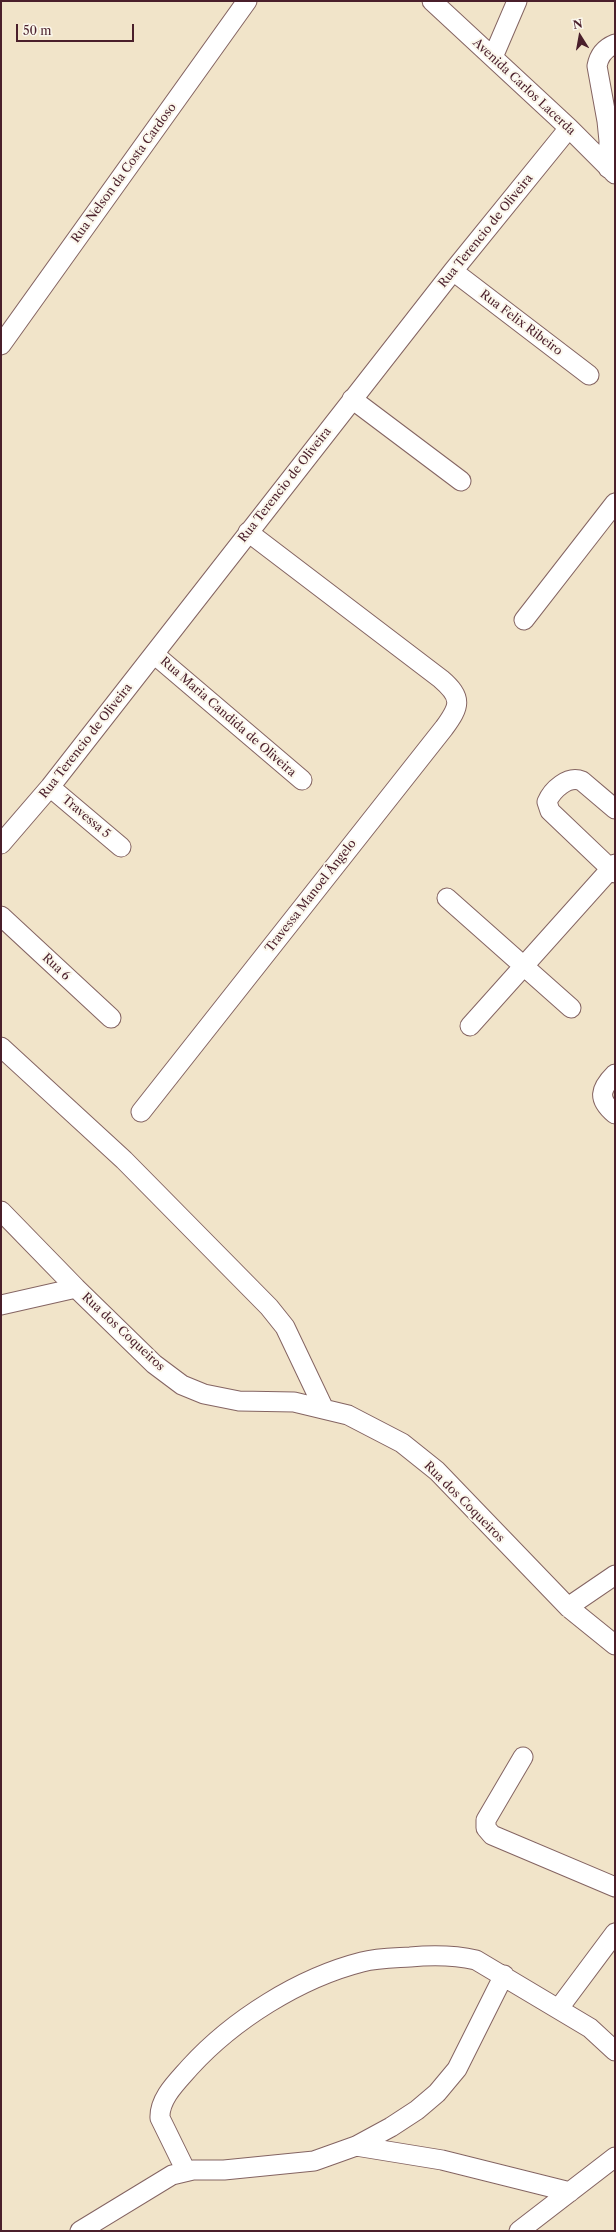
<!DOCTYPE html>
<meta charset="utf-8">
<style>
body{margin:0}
#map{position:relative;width:616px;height:2232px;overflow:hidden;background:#f1e4c9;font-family:"Libre Caslon Text",serif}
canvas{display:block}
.frame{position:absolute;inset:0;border:2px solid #4a1f2b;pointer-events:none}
.north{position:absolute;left:560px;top:16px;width:40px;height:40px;-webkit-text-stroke:3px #fbf7ec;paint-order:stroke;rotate:349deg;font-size:11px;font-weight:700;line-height:16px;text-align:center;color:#4a1f2b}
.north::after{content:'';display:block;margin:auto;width:14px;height:18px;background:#4a1f2b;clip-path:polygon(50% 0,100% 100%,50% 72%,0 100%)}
.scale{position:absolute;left:16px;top:24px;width:118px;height:18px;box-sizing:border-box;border:2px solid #4a1f2b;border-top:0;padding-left:5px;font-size:12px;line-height:14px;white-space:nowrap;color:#4a1f2b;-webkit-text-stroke:3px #fbf7ec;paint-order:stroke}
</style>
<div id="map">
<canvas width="616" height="2232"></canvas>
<div class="frame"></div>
<div class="north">N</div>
<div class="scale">50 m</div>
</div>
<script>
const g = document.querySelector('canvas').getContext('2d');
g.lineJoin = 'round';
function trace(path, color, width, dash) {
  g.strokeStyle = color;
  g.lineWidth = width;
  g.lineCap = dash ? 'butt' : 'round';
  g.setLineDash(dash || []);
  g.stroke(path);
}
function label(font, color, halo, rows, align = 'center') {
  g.font = font + ' "Libre Caslon Text",serif';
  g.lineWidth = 4;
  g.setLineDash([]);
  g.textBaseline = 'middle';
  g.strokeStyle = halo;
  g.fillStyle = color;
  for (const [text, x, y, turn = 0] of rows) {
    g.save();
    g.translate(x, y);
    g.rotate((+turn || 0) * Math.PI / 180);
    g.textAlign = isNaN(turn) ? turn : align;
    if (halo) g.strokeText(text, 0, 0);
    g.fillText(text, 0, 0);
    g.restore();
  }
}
const minor = new Path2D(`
 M 432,1 L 569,128 L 615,174
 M 493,57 L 517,1
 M 608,168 L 609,141 L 607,121 L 597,66 C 599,55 605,48 615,44
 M 453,271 L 589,375
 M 1,345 L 247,1
 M 352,399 L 461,481
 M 524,620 L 615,503
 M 154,654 L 302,780
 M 50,787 L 121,847
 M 615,809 L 582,781 C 568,775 552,790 547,802 L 550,811 L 615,873
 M 1,844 L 50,787 L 453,271 L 569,128
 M 447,898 L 571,1008
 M 1,916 L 111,1018
 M 470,1026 L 615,864
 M 1,1047 L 124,1160 L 269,1307 L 285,1327 L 324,1409
 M 615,1074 C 600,1089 597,1099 615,1114
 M 141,1112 L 444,728 C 460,706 463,698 441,679 L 248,532
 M 1,1211 L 76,1288 L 154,1364 L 182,1385 L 204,1394 L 239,1401 L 294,1402 L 348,1415 L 402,1443 L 437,1471 L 568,1607 L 615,1645
 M 1,1305 L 76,1288
 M 568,1607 L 615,1575
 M 523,1757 L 486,1820 L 486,1828 L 492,1835 L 615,1887
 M 559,2008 L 615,1933
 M 356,2146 L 442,2160 L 570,2192
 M 186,2171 L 160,2118 C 159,2098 178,2081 190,2067 C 233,2020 299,1978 362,1962 C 377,1958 394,1958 410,1957 C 432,1955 454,1955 476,1960 L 590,2028 L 615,2051
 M 80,2231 L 172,2175 L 193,2170 L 224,2170 L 314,2161 L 356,2146 L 391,2127 L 417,2110 L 437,2093 L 457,2069 L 504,1975
 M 519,2231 L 615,2157`);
const streetNames = [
 ["Avenida Carlos Lacerda",524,87,43],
 ["Rua Nelson da Costa Cardoso",124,173,-54],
 ["Rua Terencio de Oliveira",486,231,-51],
 ["Rua Felix Ribeiro",521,323,37],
 ["Rua Terencio de Oliveira",285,485,-52],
 ["Rua Maria Candida de Oliveira",228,717,41],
 ["Rua Terencio de Oliveira",86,741,-52],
 ["Travessa 5",86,817,40],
 ["Travessa Manoel Ângelo",311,896,-52],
 ["Rua 6",56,967,43],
 ["Rua dos Coqueiros",123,1332,43],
 ["Rua dos Coqueiros",464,1502,45]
];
trace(minor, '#846462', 21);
trace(minor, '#fff', 19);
label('12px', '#4a1f2b', '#fbf7ec', streetNames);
</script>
